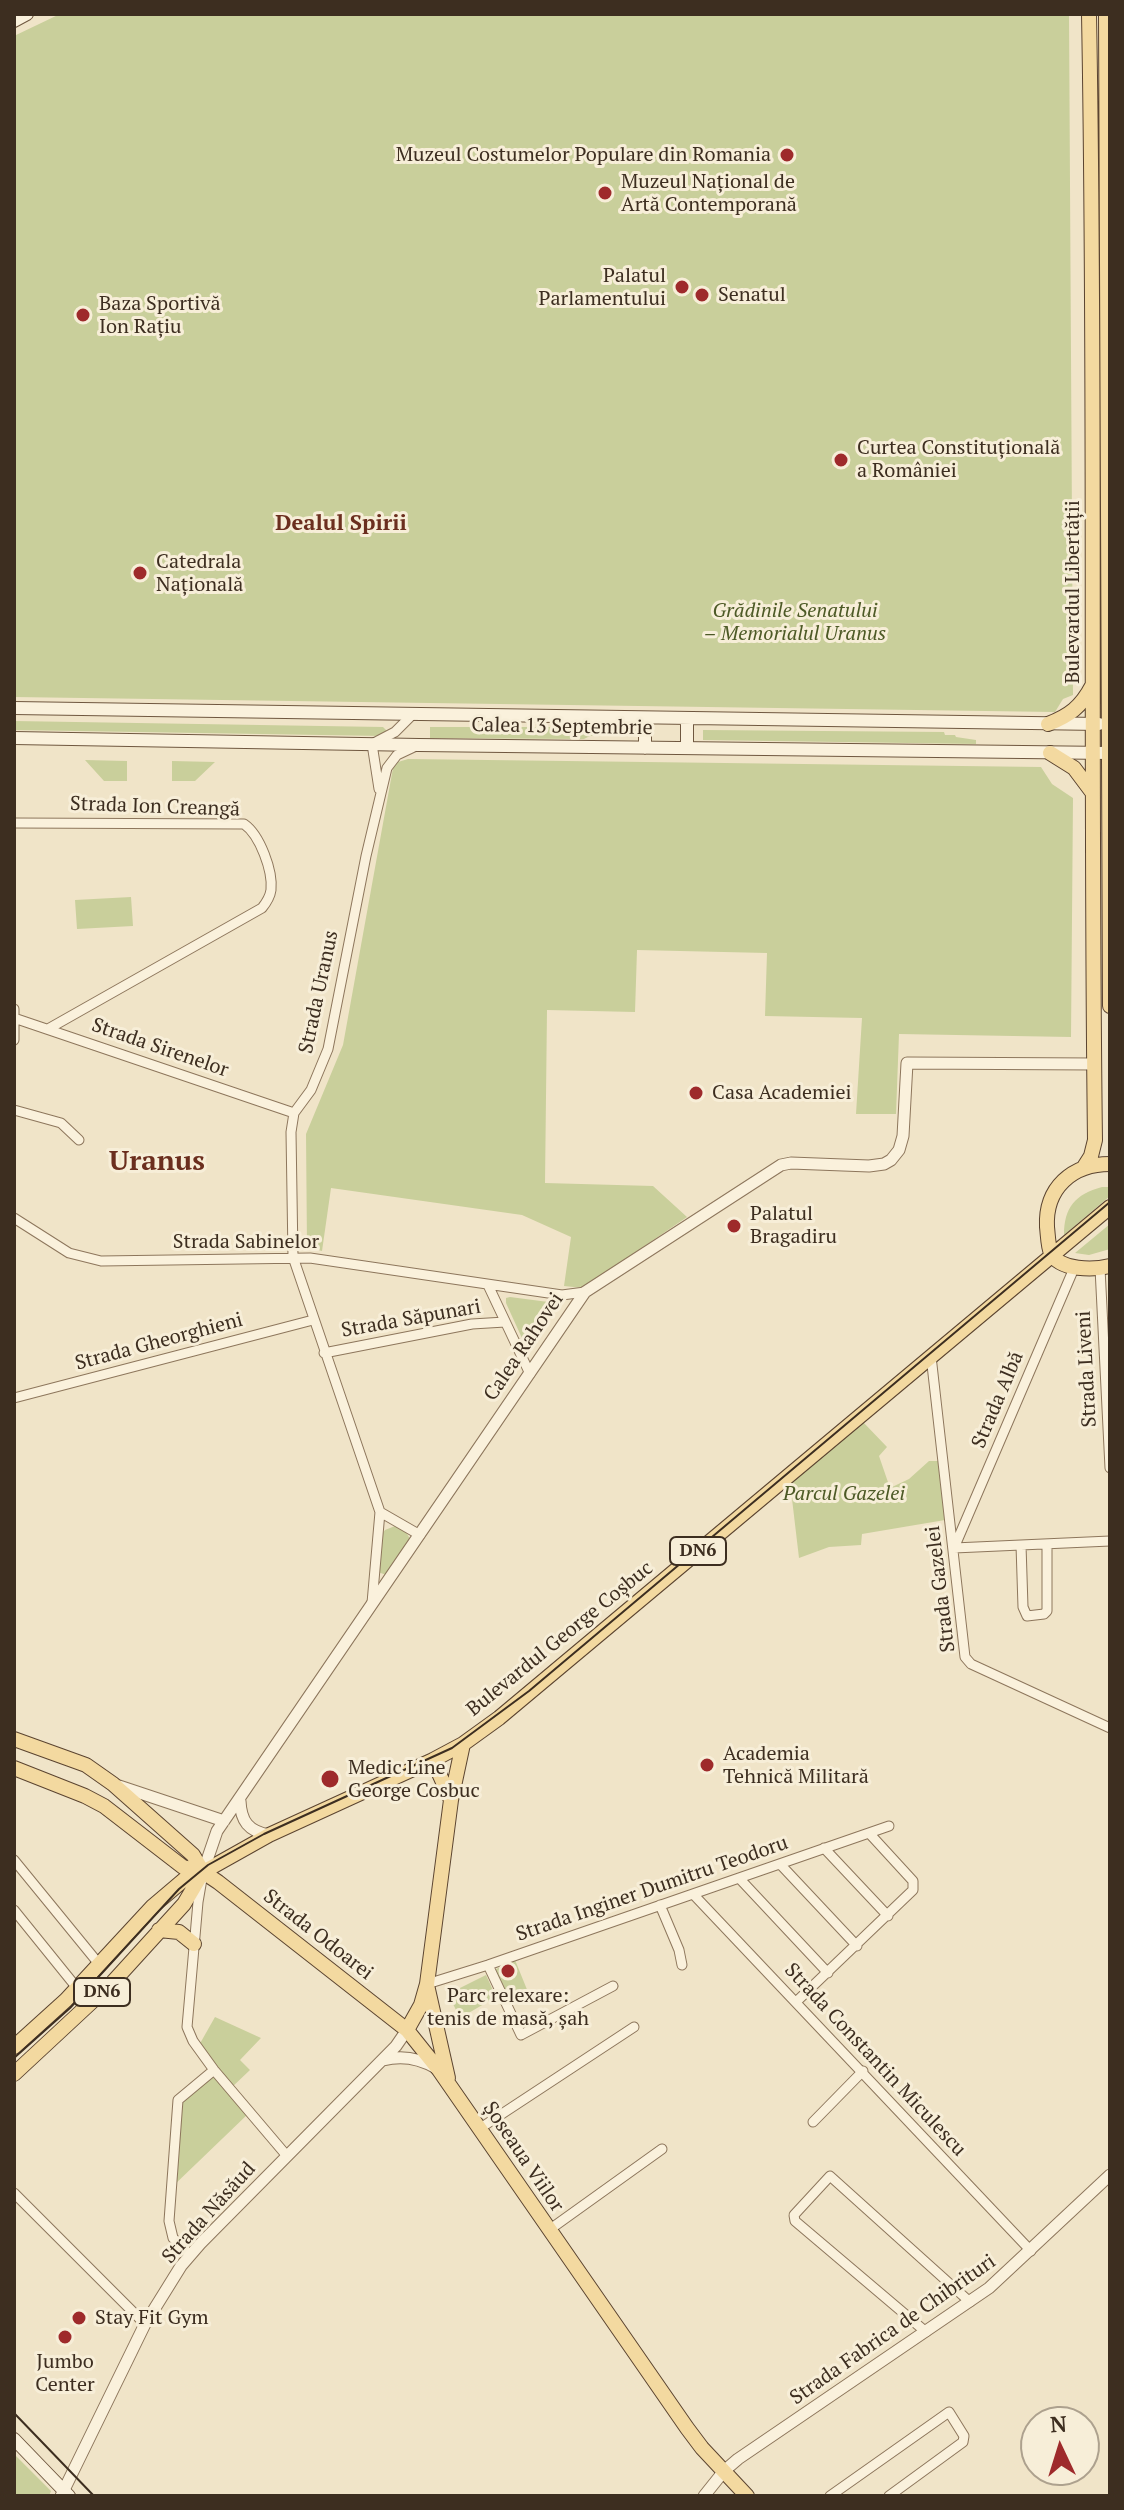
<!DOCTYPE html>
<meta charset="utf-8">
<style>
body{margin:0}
#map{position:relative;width:1124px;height:2510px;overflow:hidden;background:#f0e4c8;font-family:"PT Serif",serif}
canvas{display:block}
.frame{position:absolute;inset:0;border:16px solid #3d2e20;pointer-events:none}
.north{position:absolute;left:1020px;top:2406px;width:80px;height:80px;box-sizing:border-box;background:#f7eed8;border:2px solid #ada18e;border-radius:50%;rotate:356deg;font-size:22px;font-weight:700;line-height:32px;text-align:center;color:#3d2e20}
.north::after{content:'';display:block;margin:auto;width:28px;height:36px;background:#9e2a2b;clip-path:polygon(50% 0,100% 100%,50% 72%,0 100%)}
</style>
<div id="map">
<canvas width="1124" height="2510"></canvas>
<div class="frame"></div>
<div class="north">N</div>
</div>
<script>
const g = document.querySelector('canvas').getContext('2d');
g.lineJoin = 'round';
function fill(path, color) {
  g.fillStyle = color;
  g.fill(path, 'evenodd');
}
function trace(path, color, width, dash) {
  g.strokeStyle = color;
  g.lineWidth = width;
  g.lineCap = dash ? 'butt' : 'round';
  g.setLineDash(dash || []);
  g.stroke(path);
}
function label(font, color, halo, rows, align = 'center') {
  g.font = font + ' "PT Serif",serif';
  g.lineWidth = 6;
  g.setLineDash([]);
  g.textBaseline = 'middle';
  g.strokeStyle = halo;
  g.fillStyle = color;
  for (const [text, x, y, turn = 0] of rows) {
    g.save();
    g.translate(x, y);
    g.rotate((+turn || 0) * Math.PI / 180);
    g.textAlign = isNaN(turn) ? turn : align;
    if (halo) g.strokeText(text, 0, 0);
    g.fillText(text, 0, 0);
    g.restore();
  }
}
const green = new Path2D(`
 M 60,14 L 1069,14 L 1073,695 L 1063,699 L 1055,712 L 14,697 L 14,36 Z
 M 14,721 L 383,727 L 387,731 L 382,736 L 14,730 Z
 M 430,727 L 641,727 L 641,736 L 590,736 L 584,739 L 430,738 Z
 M 703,730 L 944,732 L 945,735 L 955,735 L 956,737 L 976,740 L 976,744 L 703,740 Z
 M 408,759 L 1041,767 L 1052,784 L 1073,798 L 1071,1037 L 899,1034 L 896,1114 L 856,1114 L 862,1018 L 765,1016 L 767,953 L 637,950 L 635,1012 L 547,1010 L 545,1183 L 653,1186 L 687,1217 L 583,1288 L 564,1286 L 571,1237 L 522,1215 L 331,1188 L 322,1251 L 307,1247 L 306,1134 L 343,1045 L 393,768 L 398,762 Z
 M 85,760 L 127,761 L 127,781 L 104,781 Z
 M 172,761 L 215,762 L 195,781 L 172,781 Z
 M 131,897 L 133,926 L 77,929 L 75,900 Z
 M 1102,1187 L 1110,1187 L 1110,1196 L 1064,1235 C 1064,1208 1075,1194 1102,1187 Z
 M 1110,1224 L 1110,1249 L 1089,1255 L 1075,1253 Z
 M 510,1297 L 556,1303 L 559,1305 L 531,1348 L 526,1347 L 506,1303 L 506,1298 Z
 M 863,1422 L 887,1447 L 879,1456 L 890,1488 L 909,1479 L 929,1461 L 944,1461 L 951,1519 L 862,1534 L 861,1545 L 829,1547 L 799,1558 L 790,1482 Z
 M 395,1526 L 405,1530 L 410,1539 L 389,1576 L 378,1572 L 382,1534 L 385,1530 Z
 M 515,1960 L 528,1992 L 508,2001 L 494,1970 Z
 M 486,1975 L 496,1997 L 460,2018 L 448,1994 Z
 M 215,2017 L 261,2038 L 240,2060 L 250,2070 L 230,2089 L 249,2113 L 171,2188 L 178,2100 L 214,2070 L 198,2047 Z
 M 14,2454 L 51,2491 L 49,2496 L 14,2496 Z`);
const minor = new Path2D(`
 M 379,789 L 372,744 L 395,732 L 412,715
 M 14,823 L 244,824 C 260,835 273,871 271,890 C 270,897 266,903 262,908 L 48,1029
 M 14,1009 L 14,1040
 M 14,1018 L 294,1113
 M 14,1110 L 61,1123 L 79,1140
 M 14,1218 L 69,1253 L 101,1261 L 310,1258 L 562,1295 L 585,1292
 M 1075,1266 L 954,1548 L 1110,1541
 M 1100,1268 L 1110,1468
 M 488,1285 L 530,1374
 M 324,1353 L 472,1324 L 505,1322
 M 931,1356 L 965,1657 L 971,1664 L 1110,1728
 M 14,1398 L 313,1320
 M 380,1512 L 420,1535
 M 1021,1545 L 1023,1607 L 1027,1616 L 1044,1614 L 1047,1611 L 1047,1544
 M 372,1603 L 380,1512 L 293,1257 L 291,1132 L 294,1113 L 311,1090 L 328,1049 L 366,856 L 387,768 L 397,755 L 414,747
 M 824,1848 L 888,1916
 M 14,1860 L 99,1964
 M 780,1864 L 857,1946
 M 739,1878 L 828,1973
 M 202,1879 L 198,1902 L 187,2027 L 193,2041 L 214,2070 L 287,2156
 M 693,1894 L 1031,2251
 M 660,1905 L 679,1950 L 682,1965
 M 14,1910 L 77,1988
 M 488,1965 L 521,2035 L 613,1986
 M 427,1984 L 488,1965 L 889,1826
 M 796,2002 L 913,1890 L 913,1881 L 869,1833
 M 813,2122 L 863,2071
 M 479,2129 L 634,2027
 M 14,2193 L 145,2324
 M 549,2230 L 662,2149
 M 190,2255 L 173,2238 L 169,2221 L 178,2100 L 214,2070
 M 926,2332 L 795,2221 L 794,2215 L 830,2176 L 970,2302
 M 830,2496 L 949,2412 L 964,2436 L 963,2442 L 889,2496`);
const tertiary = new Path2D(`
 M 119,1786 L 224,1821
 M 240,1801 C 241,1821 248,1831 269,1835
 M 203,1872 L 217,1831 L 585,1292 L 781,1165 L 791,1163 L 869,1166 L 884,1164 L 891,1160 L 899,1150 L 903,1136 L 907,1063 L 1094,1064
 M 383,2060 C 402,2055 419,2058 436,2068
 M 61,2496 L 145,2324 L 181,2266 L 200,2244 L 396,2046 L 407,2030
 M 704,2496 L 724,2471 L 738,2459 L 989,2288 L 1110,2175`);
const secondary = new Path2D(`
 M 14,21 L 27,14
 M 14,708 L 1099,724
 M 645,718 L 645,748
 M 14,738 L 419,745 L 1109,753
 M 687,748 L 687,718
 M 14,2439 L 69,2496`);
const primary = new Path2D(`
 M 1106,14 L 1110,1006
 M 1048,724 C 1069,716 1081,707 1092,686
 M 1050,753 L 1074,768 L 1092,792
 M 1110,1164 C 1072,1164 1045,1188 1047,1227 C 1048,1235 1048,1246 1051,1253 C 1060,1271 1094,1270 1110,1266
 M 1084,1167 L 1091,1156 L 1095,1140 C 1090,765 1096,389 1089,14
 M 14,1739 L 86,1765 L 113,1784 L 193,1855 L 203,1872
 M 433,1760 L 451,1800
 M 14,1768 L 85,1796 L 104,1806 L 183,1867 L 203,1872 L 218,1882 L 407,2030 L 439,2070 L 687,2428 L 702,2448 L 747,2496
 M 159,1930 L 179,1932 L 194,1944
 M 427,1985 L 448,2078
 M 407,2030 L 421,2005 L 427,1984 L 451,1800 L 463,1744
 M 14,2047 L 66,2000 L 153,1906 L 186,1878 L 203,1872 L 269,1835 L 433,1760 L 463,1744 L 499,1718 L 1110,1207
 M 14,2074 L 113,1982 L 184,1904 L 203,1872`);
const tram = new Path2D(`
 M 14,2058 L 70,2008 L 179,1889 L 208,1865 L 264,1834 L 452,1748 L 529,1691 L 1110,1202
 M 14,2413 L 94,2496`);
const markers = [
 [787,155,8,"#9e2a2b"],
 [605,193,8,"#9e2a2b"],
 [682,287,8,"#9e2a2b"],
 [702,295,8,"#9e2a2b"],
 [83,315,8,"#9e2a2b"],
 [841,460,8,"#9e2a2b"],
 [140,573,8,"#9e2a2b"],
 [696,1093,8,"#9e2a2b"],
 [734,1226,8,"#9e2a2b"],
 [707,1765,8,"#9e2a2b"],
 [330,1779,10,"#9e2a2b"],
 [508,1971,8,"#9e2a2b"],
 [79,2318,8,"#9e2a2b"],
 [65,2337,8,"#9e2a2b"]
];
const shields = [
 [698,1551,56],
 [102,1992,56]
];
const shieldNames = [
 ["DN6",698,1551],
 ["DN6",102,1992]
];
const poiNames = [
 ["Muzeul Costumelor Populare din Romania",771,155,"right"],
 ["Muzeul Național de",621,182],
 ["Artă Contemporană",621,205],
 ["Palatul",666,276,"right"],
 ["Parlamentului",666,299,"right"],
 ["Senatul",718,295],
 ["Baza Sportivă",99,304],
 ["Ion Rațiu",99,327],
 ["Curtea Constituțională",857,448],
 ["a României",857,471],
 ["Catedrala",156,562],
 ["Națională",156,585],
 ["Casa Academiei",712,1093],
 ["Palatul",750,1214],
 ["Bragadiru",750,1237],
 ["Academia",723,1754],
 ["Tehnică Militară",723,1777],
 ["Medic Line",348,1768],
 ["George Cosbuc",348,1791],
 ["Parc relexare:",508,1996,"center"],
 ["tenis de masă, șah",508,2019,"center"],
 ["Stay Fit Gym",95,2318],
 ["Jumbo",65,2362,"center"],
 ["Center",65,2385,"center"]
];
const streetNames = [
 ["Bulevardul Libertății",1073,592,-90],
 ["Calea 13 Septembrie",562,727,1],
 ["Strada Ion Creangă",155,807,2],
 ["Strada Uranus",319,992,-78],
 ["Strada Sirenelor",160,1048,19],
 ["Strada Sabinelor",246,1242],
 ["Strada Săpunari",411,1319,-10],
 ["Strada Gheorghieni",159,1342,-15],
 ["Calea Rahovei",524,1347,-56],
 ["Strada Liveni",1087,1369,-93],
 ["Strada Albă",998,1400,-67],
 ["Strada Gazelei",941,1589,-97],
 ["Bulevardul George Coșbuc",560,1639,-39],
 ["Strada Inginer Dumitru Teodoru",652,1889,-19],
 ["Strada Odoarei",318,1935,38],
 ["Strada Constantin Miculescu",875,2060,47],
 ["Șoseaua Viilor",523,2157,56],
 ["Strada Năsăud",209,2213,-48],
 ["Strada Fabrica de Chibrituri",893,2330,-35]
];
const parkNames = [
 ["Grădinile Senatului",795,611],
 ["– Memorialul Uranus",795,634],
 ["Parcul Gazelei",844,1494]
];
const neighbourhoodNames = [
 ["Dealul Spirii",341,524]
];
const districtNames = [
 ["Uranus",157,1162]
];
fill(green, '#c9cf9b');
trace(minor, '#8d765c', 11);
trace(tertiary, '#8d765c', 13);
trace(secondary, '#6f573f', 14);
trace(primary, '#5b4430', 16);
trace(minor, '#faf1dc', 9);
trace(tertiary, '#faf1dc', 11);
trace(secondary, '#faf1dc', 12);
trace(primary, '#f3d9a0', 14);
trace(tram, '#3d2e20', 2);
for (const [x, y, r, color] of markers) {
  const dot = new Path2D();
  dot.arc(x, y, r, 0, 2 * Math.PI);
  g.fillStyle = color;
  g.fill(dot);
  trace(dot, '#f7eed8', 3);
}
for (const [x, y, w] of shields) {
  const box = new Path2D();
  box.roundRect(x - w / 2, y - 14, w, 28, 6);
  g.fillStyle = '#f7eed8';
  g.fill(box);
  trace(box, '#3d2e20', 2);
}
label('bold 18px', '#3d2e20', null, shieldNames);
label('20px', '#3d2e20', '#f7eed8', poiNames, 'left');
label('20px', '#3d2e20', '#f7eed8', streetNames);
label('italic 20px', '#4d5a26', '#f7eed8', parkNames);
label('bold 22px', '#6b2e1e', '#f7eed8', neighbourhoodNames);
label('bold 28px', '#6b2e1e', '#f7eed8', districtNames);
</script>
